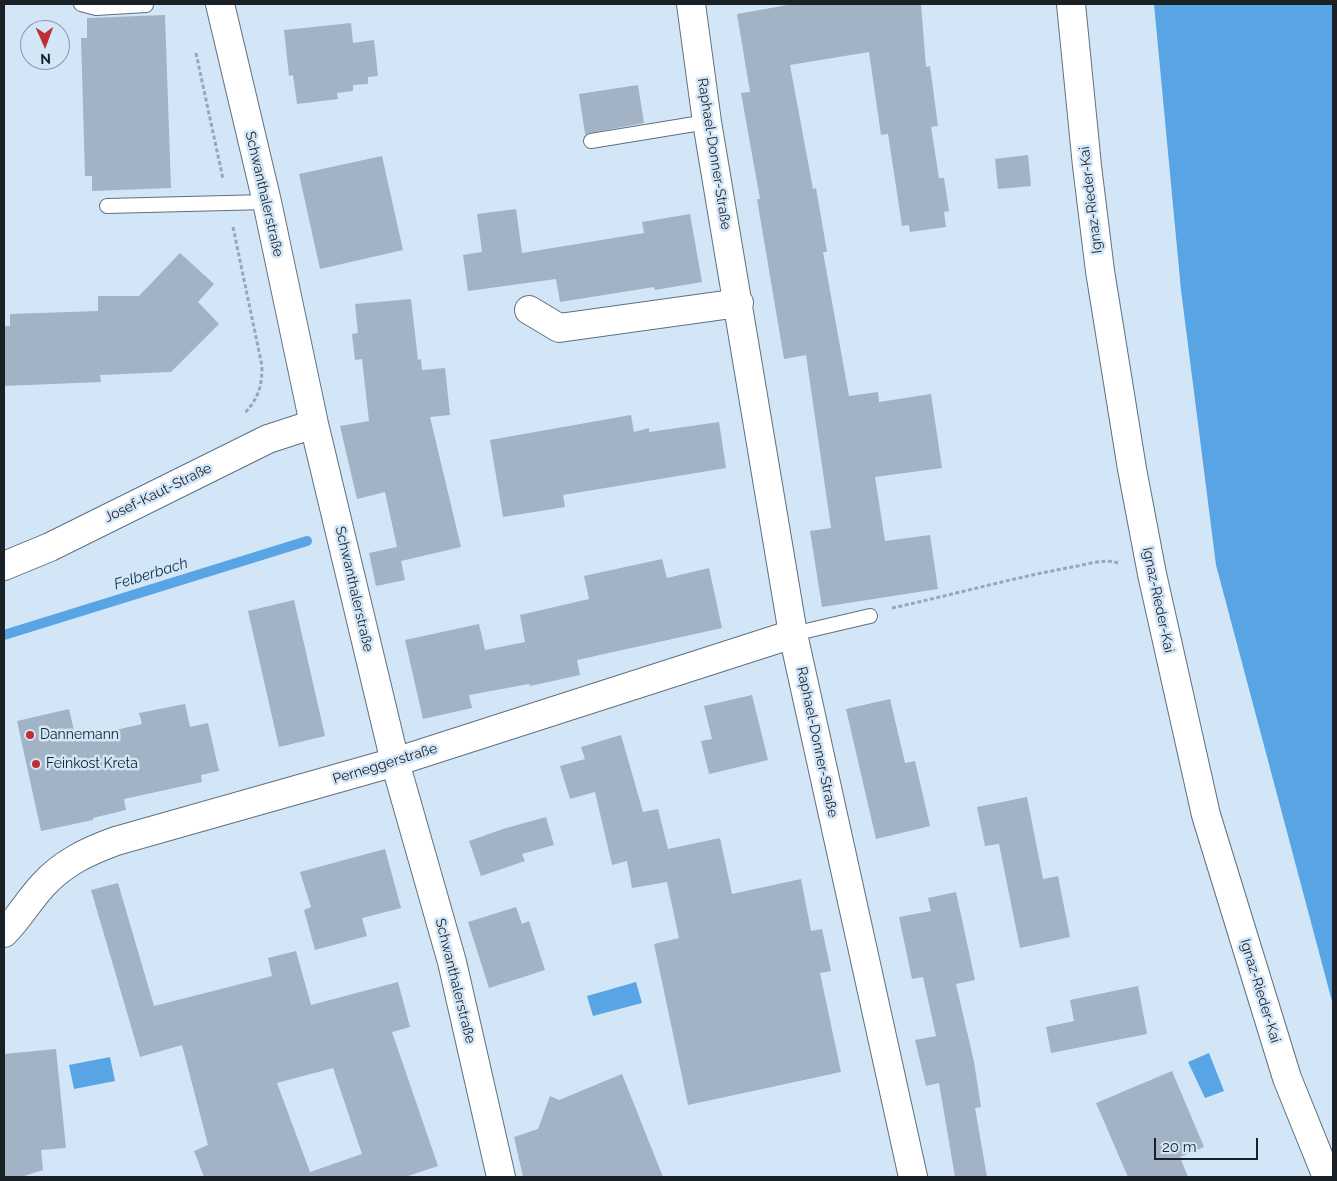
<!DOCTYPE html>
<meta charset="utf-8">
<style>
body{margin:0}
#map{position:relative;width:1337px;height:1181px;overflow:hidden;background:#d3e6f8;font-family:Raleway,sans-serif}
canvas{display:block}
.frame{position:absolute;inset:0;border:5px solid #192026;pointer-events:none}
.north{position:absolute;left:20px;top:20px;width:50px;height:50px;box-sizing:border-box;background:#d3e6f8;border:1px solid #8997a4;border-radius:50%;rotate:178deg;font-size:14px;font-weight:700;line-height:20px;text-align:center;color:#192026}
.north::after{content:'';display:block;margin:auto;width:18px;height:22px;background:#be2e33;clip-path:polygon(50% 0,100% 100%,50% 72%,0 100%)}
.scale{position:absolute;left:1154px;top:1138px;width:104px;height:22px;box-sizing:border-box;border:2px solid #192026;border-top:0;padding-left:6px;font-size:15px;line-height:18px;white-space:nowrap;color:#192026;-webkit-text-stroke:4px #d3e6f8;paint-order:stroke}
</style>
<div id="map">
<canvas width="1337" height="1181"></canvas>
<div class="frame"></div>
<div class="north">N</div>
<div class="scale">20 m</div>
</div>
<script>
const g = document.querySelector('canvas').getContext('2d');
g.lineJoin = 'round';
function fill(path, color) {
  g.fillStyle = color;
  g.fill(path, 'evenodd');
}
function trace(path, color, width, dash) {
  g.strokeStyle = color;
  g.lineWidth = width;
  g.lineCap = dash ? 'butt' : 'round';
  g.setLineDash(dash || []);
  g.stroke(path);
}
function label(font, color, halo, rows, align = 'center') {
  g.font = font + ' Raleway,sans-serif';
  g.lineWidth = 5;
  g.setLineDash([]);
  g.textBaseline = 'middle';
  g.strokeStyle = halo;
  g.fillStyle = color;
  for (const [text, x, y, turn = 0] of rows) {
    g.save();
    g.translate(x, y);
    g.rotate((+turn || 0) * Math.PI / 180);
    g.textAlign = isNaN(turn) ? turn : align;
    if (halo) g.strokeText(text, 0, 0);
    g.fillText(text, 0, 0);
    g.restore();
  }
}
const water = new Path2D(`
 M 1154,4 L 1333,4 L 1333,1005 L 1216,565 L 1181,290 Z
 M 636,982 L 642,1003 L 593,1016 L 587,996 Z
 M 1209,1053 L 1224,1091 L 1205,1098 L 1188,1062 Z
 M 110,1057 L 115,1081 L 74,1089 L 69,1065 Z`);
const stream = new Path2D(`
 M 4,635 L 307,541`);
const building = new Path2D(`
 M 793,4 L 921,4 L 926,67 L 930,66 L 938,126 L 931,127 L 939,178 L 944,178 L 949,211 L 944,212 L 946,227 L 910,232 L 909,225 L 902,226 L 888,134 L 881,135 L 869,52 L 790,65 L 813,189 L 816,188 L 827,252 L 823,252 L 849,396 L 878,392 L 879,402 L 931,394 L 942,468 L 875,477 L 885,541 L 930,535 L 938,589 L 822,607 L 810,531 L 831,528 L 806,355 L 784,359 L 757,199 L 760,199 L 741,93 L 750,92 L 737,14 Z
 M 165,15 L 171,188 L 92,191 L 92,176 L 85,176 L 84,142 L 81,38 L 87,38 L 87,18 Z
 M 351,23 L 353,43 L 374,40 L 378,76 L 368,77 L 368,84 L 353,85 L 353,91 L 337,93 L 338,99 L 297,104 L 293,75 L 289,76 L 284,30 Z
 M 638,85 L 644,123 L 585,134 L 579,94 Z
 M 1028,155 L 1031,186 L 998,189 L 995,159 Z
 M 382,156 L 403,250 L 320,269 L 299,174 Z
 M 516,209 L 522,253 L 644,233 L 642,222 L 690,214 L 702,282 L 655,290 L 654,287 L 560,302 L 556,279 L 468,291 L 463,255 L 482,252 L 477,214 Z
 M 180,253 L 214,284 L 198,302 L 219,324 L 171,372 L 100,375 L 101,382 L 4,386 L 4,326 L 10,326 L 10,314 L 98,311 L 98,296 L 139,296 Z
 M 411,299 L 418,360 L 421,359 L 422,370 L 445,368 L 450,415 L 430,417 L 461,547 L 401,561 L 405,580 L 376,586 L 369,553 L 397,547 L 385,492 L 357,499 L 340,426 L 369,421 L 362,359 L 355,360 L 352,334 L 358,333 L 355,304 Z
 M 631,415 L 634,432 L 649,428 L 649,432 L 719,422 L 726,468 L 563,495 L 565,507 L 503,517 L 490,440 Z
 M 662,559 L 667,578 L 709,568 L 722,628 L 577,660 L 580,675 L 530,686 L 529,684 L 469,695 L 472,708 L 423,719 L 405,640 L 479,624 L 485,650 L 525,642 L 520,615 L 589,599 L 584,576 Z
 M 294,600 L 325,736 L 279,747 L 248,611 Z
 M 752,695 L 768,760 L 709,774 L 701,741 L 712,739 L 704,706 Z
 M 890,699 L 905,763 L 915,761 L 930,826 L 876,839 L 846,709 Z
 M 185,704 L 190,727 L 208,723 L 219,771 L 201,775 L 202,782 L 124,799 L 126,810 L 93,818 L 93,820 L 41,831 L 17,721 L 69,709 L 76,739 L 142,724 L 139,713 Z
 M 621,735 L 643,812 L 658,809 L 668,849 L 720,838 L 732,894 L 801,879 L 811,931 L 822,929 L 831,971 L 820,973 L 841,1072 L 688,1105 L 654,944 L 679,938 L 667,882 L 632,888 L 627,861 L 612,865 L 595,792 L 570,799 L 560,766 L 585,759 L 581,747 Z
 M 1027,797 L 1043,879 L 1058,876 L 1070,937 L 1020,948 L 999,844 L 985,846 L 977,807 Z
 M 546,817 L 554,845 L 522,854 L 525,861 L 481,876 L 469,841 L 503,829 Z
 M 385,849 L 401,908 L 362,918 L 367,936 L 315,950 L 304,910 L 311,907 L 300,872 Z
 M 118,883 L 154,1006 L 272,976 L 268,958 L 296,951 L 311,1005 L 398,982 L 410,1027 L 392,1032 L 438,1166 L 405,1177 L 204,1177 L 194,1151 L 208,1145 L 182,1045 L 140,1057 L 91,890 ZM 333,1068 L 362,1154 L 310,1172 L 277,1083 Z
 M 956,892 L 975,980 L 956,984 L 974,1062 L 981,1107 L 975,1108 L 987,1177 L 955,1177 L 939,1083 L 926,1086 L 915,1040 L 936,1036 L 923,977 L 912,979 L 899,917 L 931,911 L 928,898 Z
 M 516,907 L 522,924 L 529,921 L 545,970 L 489,988 L 468,922 Z
 M 1138,986 L 1147,1034 L 1051,1053 L 1046,1027 L 1074,1021 L 1070,1000 Z
 M 56,1049 L 66,1148 L 41,1150 L 43,1170 L 21,1177 L 4,1177 L 4,1054 Z
 M 1172,1071 L 1204,1147 L 1180,1157 L 1188,1177 L 1128,1177 L 1096,1103 Z
 M 622,1074 L 663,1177 L 523,1177 L 514,1137 L 538,1129 L 550,1096 L 559,1100 Z`);
const path = new Path2D(`
 M 196,53 L 223,179
 M 233,227 L 262,366 C 262,386 259,397 245,413
 M 892,608 C 952,595 1012,578 1072,567 C 1085,565 1105,558 1118,563`);
const service = new Path2D(`
 M 81,4 L 96,8 L 146,5
 M 591,141 L 707,122
 M 107,206 L 267,202
 M 793,634 L 870,616`);
const minor = new Path2D(`
 M 220,4 L 267,202 L 314,424 L 395,762 L 452,962 L 501,1177
 M 691,4 L 707,122 L 793,634 L 913,1177
 M 1071,4 L 1087,166 L 1100,271 L 1132,469 L 1152,574 L 1206,815 L 1287,1078 L 1327,1177
 M 529,310 L 559,328 L 739,303
 M 4,566 L 50,547 L 268,439 L 314,424
 M 4,933 C 19,918 29,900 43,885 C 63,863 88,851 116,841 L 395,762 L 793,634`);
const markers = [
 [30,735,5,"#be2e33"],
 [36,764,5,"#be2e33"]
];
const streetNames = [
 ["Raphael-Donner-Straße",714,154,81],
 ["Schwanthalerstraße",264,194,77],
 ["Ignaz-Rieder-Kai",1091,200,-97],
 ["Josef-Kaut-Straße",158,493,-26],
 ["Schwanthalerstraße",354,589,77],
 ["Ignaz-Rieder-Kai",1158,600,78],
 ["Raphael-Donner-Straße",817,742,78],
 ["Perneggerstraße",385,764,-17],
 ["Schwanthalerstraße",455,981,76],
 ["Ignaz-Rieder-Kai",1260,991,73]
];
const poiNames = [
 ["Dannemann",40,735],
 ["Feinkost Kreta",46,764]
];
const waterNames = [
 ["Felberbach",151,574,-17]
];
fill(water, '#59a4e4');
trace(stream, '#59a4e4', 10);
fill(building, '#a1b3c4');
trace(service, '#5f707f', 16);
trace(minor, '#5f707f', 30);
trace(path, '#98a7b5', 3, [4, 2.5]);
trace(service, '#fff', 14);
trace(minor, '#fff', 28);
for (const [x, y, r, color] of markers) {
  const dot = new Path2D();
  dot.arc(x, y, r, 0, 2 * Math.PI);
  g.fillStyle = color;
  g.fill(dot);
  trace(dot, '#d3e6f8', 2);
}
label('14px', '#192026', '#d3e6f8', streetNames);
label('14px', '#192026', '#d3e6f8', poiNames, 'left');
label('italic 15px', '#0e2e48', '#d3e6f8', waterNames);
</script>
